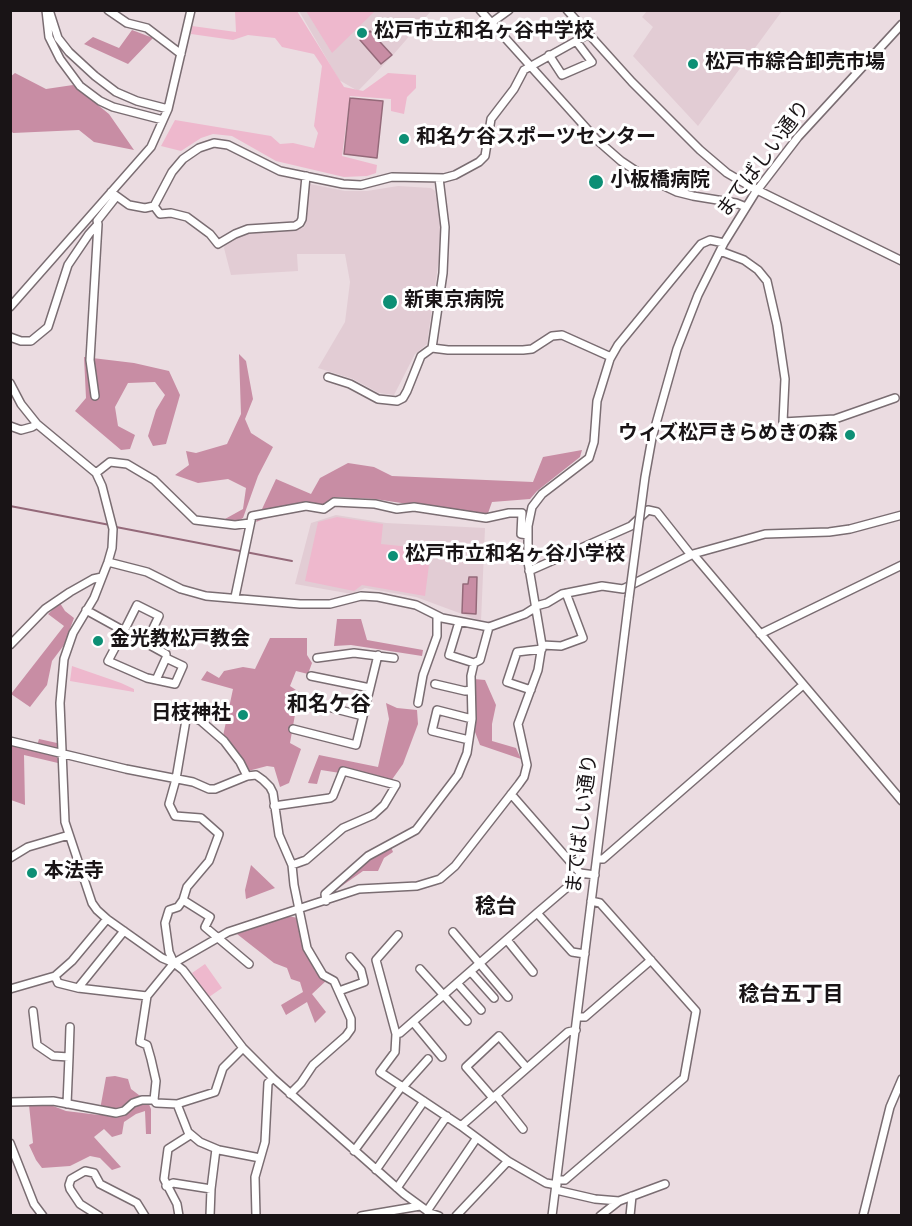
<!DOCTYPE html>
<meta charset="utf-8">
<style>
body{margin:0}
#map{position:relative;width:912px;height:1226px;overflow:hidden;background:#ebdce1;font-family:Overpass,sans-serif}
canvas{display:block}
.frame{position:absolute;inset:0;border:12px solid #191416;pointer-events:none}
</style>
<div id="map">
<canvas width="912" height="1226"></canvas>
<div class="frame"></div>
</div>
<script>
const g = document.querySelector('canvas').getContext('2d');
g.lineJoin = 'round';
function paint(path, color) { g.fillStyle = color; g.fill(path, 'evenodd'); }
const poly = rows => new Path2D(rows.map(r => 'M' + r).join(''));
function stroke(path, color, width, dash) { g.strokeStyle = color; g.lineWidth = width; g.lineCap = dash ? 'butt' : 'round'; g.setLineDash(dash || []); g.stroke(path); }
function label(font, color, halo, rows, align = 'center') {
  g.font = font + ' Overpass,"Noto Sans JP",sans-serif'; g.lineWidth = 6; g.setLineDash([]); g.textBaseline = 'middle'; g.strokeStyle = halo; g.fillStyle = color; for (const [text, x, y, turn = 0] of rows) {
    g.save(); g.translate(x, y); g.rotate((+turn || 0) * Math.PI / 180); g.textAlign = isNaN(turn) ? turn : align; if (halo) g.strokeText(text, 0, 0); g.fillText(text, 0, 0); g.restore();
  }
}
paint(poly([
 [299,11,431,11,393,55,358,91,339,80],
 [647,11,647,10,782,11,698,126,633,56,653,27,642,17],
 [310,184,345,191,367,191,398,186,431,188,435,191,441,220,439,258,427,344,415,354,394,395,379,393,353,379,318,368,345,322,350,282,345,254,297,254,298,271,231,275,224,248,225,243,250,231,303,228,305,226],
 [336,515,386,523,485,528,481,621,416,597,365,588,352,594,295,584,311,523]
]), '#e2ccd4');
paint(poly([
 [235,11,297,11,344,87,363,91,388,73,416,75,416,88,407,97,404,114,391,111,391,99,350,96,342,156,377,165,376,173,367,176,344,177,276,161,232,136,213,134,201,138,181,151,161,146,175,120,271,136,280,144,293,143,314,148,318,133,314,126,322,66,314,54,282,47,275,38,248,35,233,40,191,34,192,26,236,32],
 [306,11,375,11,332,53],
 [337,517,383,524,381,544,431,549,425,596,362,585,354,591,305,581,318,522],
 [72,666,121,683,134,689,134,692,70,681],
 [205,964,222,988,209,997,192,973]
]), '#eeb8cd');
paint(poly([
 [132,30,153,38,128,64,84,44,93,37,119,48],
 [15,73,46,89,73,85,109,114,134,150,94,142,79,130,13,133,11,131,10,77],
 [239,354,246,361,253,399,245,419,251,433,273,447,258,476,243,518,234,523,225,519,243,509,246,488,228,479,198,483,175,475,189,465,186,451,196,453,227,444,241,414],
 [84,357,134,363,169,371,180,395,166,444,153,446,148,436,156,410,165,395,155,382,128,383,115,407,118,426,135,435,130,449,121,450,75,411,86,398],
 [582,450,580,457,537,491,530,499,492,502,487,516,375,499,334,497,318,508,304,503,256,522,276,479,311,494,320,478,348,463,374,467,392,476,533,482,543,457],
 [60,603,65,611,74,618,64,645,52,661,47,685,30,707,11,694,64,626,48,614],
 [337,619,361,619,367,640,423,650,422,656,351,645,334,646],
 [270,638,307,638,307,655,312,663,308,674,296,671,290,686,299,692,290,743,301,749,289,783,280,787,274,767,267,766,248,771,244,762,223,736,233,689,201,680,207,671,219,678,224,671,243,667,255,669],
 [474,679,485,680,496,705,492,724,492,741,516,748,521,759,480,745,475,732,476,712],
 [386,703,397,708,417,710,418,724,403,764,391,781,321,770,317,784,308,783,319,755,378,767,389,719],
 [39,739,57,743,58,763,24,755,25,805,11,800,10,743,36,749],
 [391,847,393,852,384,858,378,871,363,871,336,890,336,887,369,858],
 [251,865,275,888,246,899,245,890],
 [288,916,298,918,315,971,327,980,312,994,326,1012,315,1023,307,1002,286,1015,281,1005,303,992,300,982,291,979,287,968,274,963,237,934],
 [115,1076,128,1079,131,1089,148,1102,151,1109,151,1134,146,1134,145,1111,136,1114,124,1122,122,1134,112,1137,104,1129,94,1137,121,1167,112,1170,100,1158,90,1156,70,1166,42,1168,36,1160,29,1145,33,1143,29,1105,48,1104,66,1111,99,1115,106,1077]
]), '#c88da4');
const water = poly([
 [370,31,392,55,381,64,360,40,370,31],
 [350,98,383,101,377,158,344,154,350,98],
 [469,577,477,577,476,614,462,613,463,584,468,584,469,577]
]);
paint(water, '#c88da4');
stroke(water, '#946979', 1.5);
stroke(poly([
 [10,506,110,525],
 [116,527,292,561]
]), '#946979', 2);
const minor = poly([
 [46,10,49,37,60,59,80,86,100,101,113,107,163,120],
 [108,10,127,23,147,28,181,54],
 [480,10,597,140,621,161,645,177,677,192,693,196,736,203,746,207],
 [567,10,632,82,700,150,727,173,751,187,902,261],
 [50,13,58,38,69,52,95,76,116,92,137,101,168,109],
 [491,23,509,10],
 [549,55,562,75,592,62,576,41],
 [439,178,445,227,443,273,432,348,448,350,523,350,532,349,552,336,562,335,611,357],
 [111,192,129,205,145,208,154,206,172,172,183,159,199,148,214,143,228,145,280,171,343,184,361,185,392,177,444,178,455,175,479,162,485,156,491,119,514,89,524,70,587,35],
 [154,206,160,214,171,213,187,217,210,234,218,244,235,234,248,229,295,226,300,223,302,219,306,176],
 [720,251,744,260,758,270,767,281,777,325,785,379,783,422,835,419,895,398],
 [10,307,151,147,168,109,191,10],
 [10,337,21,341,31,341,48,327,68,265,89,234,98,224,97,221,116,197],
 [328,377,350,384,378,399,397,401,403,398,407,391,421,356,432,348],
 [10,383,21,404,37,424,96,473,102,486,113,529,112,548,108,562,94,598,73,633,64,659,60,703,65,822,92,903,97,910,107,919,162,958,174,963],
 [95,396,90,360,98,224],
 [10,426,21,430,32,427,37,424],
 [652,438,677,349,698,295,724,243,755,193,798,137,902,24],
 [96,473,110,462,127,464,154,480,195,520,235,525,250,523],
 [693,554,765,534,829,532,850,529,902,515],
 [108,562,147,572,181,589,206,596,300,604,330,604,361,596,378,597,416,605,442,618,489,627,525,614,536,607],
 [529,571,631,526,648,510,657,512,691,555,693,554,902,801],
 [235,597,252,516,306,506,324,509,334,502,375,504,397,509,414,507,486,518,509,513,522,513,521,534,528,535],
 [536,606,547,603,562,594,602,586,623,589,691,555],
 [86,610,124,631,146,643,166,654,166,658,183,666,175,684,147,678,108,661,124,631,137,605,159,616,146,643],
 [459,622,449,655,474,663],
 [760,634,902,565],
 [10,645,45,609,70,592,93,579,102,577],
 [542,645,561,646,583,638,566,593],
 [317,658,354,653,394,658],
 [311,676,370,688],
 [156,680,166,658],
 [435,684,465,691,470,690],
 [531,690,507,682,517,652,542,649],
 [301,700,363,716],
 [418,703,423,675,437,636,437,616],
 [293,729,356,745,378,655],
 [469,740,432,731,437,710,472,719],
 [10,741,126,769,193,782,209,789,215,789,247,776,256,775,263,780,270,787,273,793,279,835,292,865,294,885,307,948,323,975,334,981,351,1019,351,1029,346,1036,313,1065,301,1083,290,1094],
 [247,776,240,762,224,741,201,721,187,714,176,779,169,804,175,816,201,818,219,834,209,861,187,887,183,900,178,907,169,910,165,923,169,952,174,963,183,970,243,1048,273,1078,404,1194,430,1213,439,1216],
 [511,794,580,873],
 [274,806,330,798,333,796,343,771,396,785,384,805,373,815,343,828,306,860,292,865],
 [10,858,28,847,69,835],
 [597,859,603,859,803,685],
 [183,900,210,917,205,927,249,964],
 [326,901,325,894,368,856,416,830,458,775,467,753,472,719,471,676,474,663,480,660,489,627],
 [537,913,572,952,585,954],
 [453,932,508,997],
 [507,940,533,972],
 [420,969,467,1021],
 [471,972,494,998],
 [55,976,58,983,78,988,147,996],
 [457,983,481,1010],
 [78,988,124,931],
 [10,989,55,976,72,961,107,919],
 [339,991,364,982,361,970,350,957],
 [33,1011,37,1045,53,1056,69,1057,70,1027],
 [578,1017,585,1017,651,960],
 [413,1022,442,1057],
 [396,1034,376,960,398,935],
 [403,1087,428,1059],
 [496,1095,523,1129],
 [493,1098,466,1067,499,1036,527,1068],
 [10,1102,53,1101,116,1113,124,1111,133,1103,142,1100,154,1100],
 [67,1104,69,1057],
 [177,1104,215,1092,223,1068,243,1048],
 [461,1126,568,1032,576,1030],
 [10,1143,34,1204,43,1216],
 [354,1151,402,1086],
 [260,1158,219,1150,200,1142,188,1132,177,1104,156,1103,154,1100,156,1081,151,1059,147,1045,140,1042,147,996,174,963,228,932,359,889,417,886,440,879,455,866,519,784,524,777,527,765,518,724,538,670,542,645,528,562,528,526,532,507,542,494,589,458,594,442,597,401,610,359,618,345,701,244,710,240,724,243],
 [376,1170,424,1101],
 [557,1180,565,1180,684,1078,696,1011,600,903,591,901],
 [557,1185,546,1183,508,1161,461,1126,380,1072,395,1052,396,1034,400,1033,537,913,578,878,580,873,595,875],
 [166,1186,173,1183,211,1189,210,1216],
 [397,1188,447,1116],
 [211,1189,216,1149],
 [556,1190,595,1199,619,1201,665,1184],
 [427,1211,476,1139],
 [99,1216,80,1204,70,1189,69,1185,71,1179,85,1171,94,1173,100,1184,137,1203,145,1216],
 [179,1216,177,1204,164,1179,168,1149,190,1135],
 [256,1216,255,1177,265,1142,268,1083,273,1078],
 [361,1216,420,1206],
 [456,1216,508,1161],
 [552,1216,629,598],
 [600,1216,619,1201],
 [630,1216,632,1196],
 [863,1216,890,1107,902,1079]
]);
stroke(minor, '#7a6d72', 10);
stroke(minor, '#fff', 7);
const minorBridge = poly([
 [629,598,645,477,652,438]
]);
stroke(minorBridge, '#7a6d72', 10, []);
stroke(minorBridge, '#fff', 7);
for (const [x, y, r, color] of [
 [362,33,6,"#0d8f75"],
 [693,64,6,"#0d8f75"],
 [404,139,6,"#0d8f75"],
 [596,182,8,"#0d8f75"],
 [390,302,8,"#0d8f75"],
 [850,435,6,"#0d8f75"],
 [393,556,6,"#0d8f75"],
 [98,641,6,"#0d8f75"],
 [243,715,6,"#0d8f75"],
 [32,873,6,"#0d8f75"]
]) { const dot = new Path2D(); dot.arc(x, y, r, 0, 2 * Math.PI); g.fillStyle = color; g.fill(dot); stroke(dot, '#fff', 2); }
label('bold 20px', '#191416', '#fff', [
 ["松戸市立和名ヶ谷中学校",374,33],
 ["松戸市綜合卸売市場",705,64],
 ["和名ケ谷スポーツセンター",416,139],
 ["小板橋病院",610,182],
 ["新東京病院",404,302],
 ["ウィズ松戸きらめきの森",838,435,"right"],
 ["松戸市立和名ヶ谷小学校",405,556],
 ["金光教松戸教会",110,641],
 ["日枝神社",231,715,"right"],
 ["本法寺",44,873]
], 'left');
label('20px', '#191416', '#fff', [
 ["まてばしい通り",765,160,-53],
 ["までばしい通り",584,824,-83]
]);
label('bold 21px', '#191416', '#fff', [
 ["和名ケ谷",329,707],
 ["稔台",496,909],
 ["稔台五丁目",791,997]
]);
</script>
